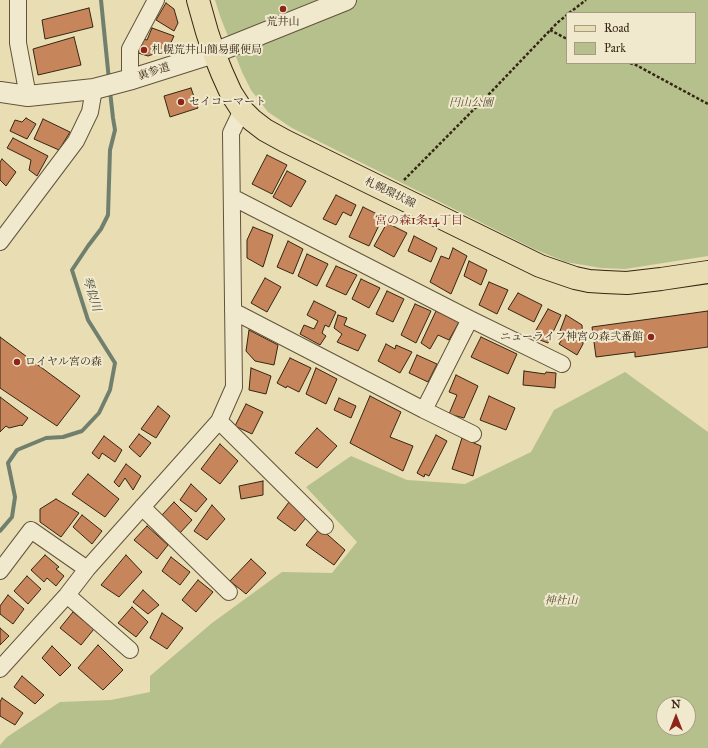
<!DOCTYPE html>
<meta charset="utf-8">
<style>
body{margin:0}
#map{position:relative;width:708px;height:748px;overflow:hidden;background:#e8ddb3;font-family:"IM FELL Great Primer",serif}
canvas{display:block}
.legend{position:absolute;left:566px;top:12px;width:130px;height:52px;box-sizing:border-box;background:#f0e9ce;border:1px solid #a69b83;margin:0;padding:5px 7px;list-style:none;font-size:12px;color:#362613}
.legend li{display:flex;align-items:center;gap:8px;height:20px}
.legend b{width:20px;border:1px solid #a69b83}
.north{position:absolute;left:656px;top:696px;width:40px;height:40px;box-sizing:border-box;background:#f0e9ce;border:1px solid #a69b83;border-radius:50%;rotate:0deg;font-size:11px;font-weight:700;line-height:16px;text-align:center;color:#362613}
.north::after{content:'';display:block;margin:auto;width:14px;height:18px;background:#8f2418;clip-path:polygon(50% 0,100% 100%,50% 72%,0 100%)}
</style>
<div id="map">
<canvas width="708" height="748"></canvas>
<ul class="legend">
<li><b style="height:5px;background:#e8ddb3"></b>Road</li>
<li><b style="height:11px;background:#b6c08c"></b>Park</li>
</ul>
<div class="north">N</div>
</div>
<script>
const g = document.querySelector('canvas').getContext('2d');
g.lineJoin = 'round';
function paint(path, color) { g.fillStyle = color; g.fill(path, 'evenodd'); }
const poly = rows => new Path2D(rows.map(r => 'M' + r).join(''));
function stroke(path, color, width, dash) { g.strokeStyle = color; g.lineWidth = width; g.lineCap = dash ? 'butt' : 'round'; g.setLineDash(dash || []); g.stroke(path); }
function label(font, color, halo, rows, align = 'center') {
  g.font = font + ' "IM FELL Great Primer","Noto Serif JP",serif'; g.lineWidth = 4; g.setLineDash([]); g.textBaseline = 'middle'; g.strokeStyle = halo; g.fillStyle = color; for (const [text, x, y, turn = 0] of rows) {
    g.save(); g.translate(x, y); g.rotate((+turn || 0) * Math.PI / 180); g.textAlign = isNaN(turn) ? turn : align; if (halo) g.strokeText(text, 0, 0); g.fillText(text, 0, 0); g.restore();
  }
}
paint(poly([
 [215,0,708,0,708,256,625,269,601,268,566,262,534,249,292,128,268,112,251,90,242,72,220,16],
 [567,13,695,13,695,63,567,63],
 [625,372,708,432,708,748,0,748,0,745,7,737,60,702,111,700,150,692,150,676,212,623,282,572,332,573,357,542,306,487,351,456,407,480,465,484,531,452,554,410],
 [664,704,688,704,688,728,664,728]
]), '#b6c08c');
stroke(poly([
 [101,0,109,80],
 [0,531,12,517,15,497,8,463,17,450,46,438,63,437,82,431,99,413,110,390,115,363,88,320,72,270,88,246,101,229,108,215,110,150,115,130,113,118,110,91]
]), '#71806e', 4);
const building = poly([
 [166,3,174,9,178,23,174,31,156,20,166,3],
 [89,8,93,27,45,39,42,20,89,8],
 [152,28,174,36,168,49,148,56,135,52,139,38,147,40,152,28],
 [74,37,81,65,38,75,33,49,74,37],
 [191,88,198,108,170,117,164,96,191,88],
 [26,118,36,124,27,139,10,131,15,120,22,122,26,118],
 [43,119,70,132,59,150,34,139,43,119],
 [13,138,48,156,37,176,29,170,31,160,7,148,13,138],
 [267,155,287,165,272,194,252,184,267,155],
 [2,159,16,172,6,186,0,180,0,162,2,159],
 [287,171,306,181,291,207,273,197,287,171],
 [336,195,356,205,351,216,343,212,336,225,323,219,336,195],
 [363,207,383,217,369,246,349,237,363,207],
 [387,223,407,233,394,257,374,246,387,223],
 [253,227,273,235,263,267,247,258,247,240,253,227],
 [414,236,437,248,431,262,408,251,414,236],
 [288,241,303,249,293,274,277,267,288,241],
 [453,248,467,256,451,294,430,282,441,256,449,259,453,248],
 [307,254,328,264,317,286,298,276,307,254],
 [469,261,487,270,481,285,464,276,469,261],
 [336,266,357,275,346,295,326,286,336,266],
 [265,278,281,287,267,312,251,303,265,278],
 [361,279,380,288,369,308,352,299,361,279],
 [489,282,508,290,497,314,479,305,489,282],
 [387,291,404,299,393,322,376,314,387,291],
 [518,293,542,305,534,322,508,309,518,293],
 [314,301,336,312,329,327,325,325,322,333,326,336,320,345,300,334,304,325,314,329,318,321,307,315,314,301],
 [415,304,431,311,416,343,401,335,415,304],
 [548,309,561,315,548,343,532,337,548,309],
 [436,311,459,322,449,340,438,335,430,349,421,343,436,311],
 [708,311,708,347,635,357,635,352,596,357,592,327,708,311],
 [338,315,347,318,344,325,366,335,358,351,337,342,342,334,334,328,338,315],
 [566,315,582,325,583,344,577,355,559,344,566,333,560,331,566,315],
 [249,330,278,345,274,365,255,361,246,351,249,330],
 [0,337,80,396,57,426,0,388,0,337],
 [481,337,517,354,508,374,471,357,481,337],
 [386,344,395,349,396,345,412,352,400,373,378,361,386,344],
 [417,355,437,364,428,382,409,373,417,355],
 [290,358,311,368,299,392,287,386,286,388,277,383,290,358],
 [251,368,271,376,266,394,249,390,251,368],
 [316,368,337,379,326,404,306,394,316,368],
 [524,371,545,374,546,372,556,373,555,388,523,385,524,371],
 [456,375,478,386,464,418,449,414,457,395,449,392,456,375],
 [370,396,401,412,390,437,413,446,403,471,350,443,370,396],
 [489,396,515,408,506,430,480,420,489,396],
 [0,397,28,418,22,426,21,425,9,428,6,426,0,432,0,397],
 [339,398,356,406,351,418,334,410,339,398],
 [246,404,263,412,252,434,235,426,246,404],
 [158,406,170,416,156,438,141,429,158,406],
 [317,428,337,446,317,468,295,453,317,428],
 [139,434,151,443,140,457,129,447,139,434],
 [436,435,447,441,429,476,425,474,424,477,417,473,436,435],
 [104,436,122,450,115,462,102,453,99,459,92,453,104,436],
 [462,438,481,446,473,476,452,469,462,438],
 [220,444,238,461,220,484,201,469,220,444],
 [126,464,141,476,133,490,125,478,119,487,114,482,126,464],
 [88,474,119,499,105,517,72,494,88,474],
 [263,481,263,495,241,499,239,486,263,481],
 [191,484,207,499,196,512,180,500,191,484],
 [56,499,79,513,61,537,40,522,40,509,56,499],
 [174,502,192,520,179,534,162,515,174,502],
 [289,502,306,518,295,531,277,518,289,502],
 [212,505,225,519,207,540,194,531,212,505],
 [82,515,102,531,92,544,73,527,82,515],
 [147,526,168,545,157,559,134,540,147,526],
 [320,528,345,550,334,565,306,545,320,528],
 [45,555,59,567,56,569,64,576,56,586,47,578,44,582,31,570,45,555],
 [126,555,142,572,119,597,101,585,126,555],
 [171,557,190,572,180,585,162,571,171,557],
 [251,559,266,573,246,594,230,581,251,559],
 [27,576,41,589,28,604,14,591,27,576],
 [198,580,213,592,196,612,182,600,198,580],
 [143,590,159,605,148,614,133,602,143,590],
 [8,595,24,609,13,624,0,614,0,606,8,595],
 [132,607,148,622,136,637,118,623,132,607],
 [73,612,94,629,81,645,60,628,73,612],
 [162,613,183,628,167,649,150,638,162,613],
 [0,628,9,636,0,645,0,628],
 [98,645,123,670,103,690,78,668,98,645],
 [52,646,71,665,60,676,42,658,52,646],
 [22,676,44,695,35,704,14,687,22,676],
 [2,698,23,713,15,725,0,716,0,702,2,698]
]);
paint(building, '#c7855b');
stroke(building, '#362613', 1);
const minor = poly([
 [18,0,18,43,28,96],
 [132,79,130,71,130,49,156,0],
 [232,197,470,319,562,364],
 [0,242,76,141,90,112,94,89],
 [233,311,424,410,473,434],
 [424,410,470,319],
 [219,421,325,526],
 [142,507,229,592],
 [0,571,31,530,87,569],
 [67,595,130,650],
 [0,669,67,595,87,569,219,421,234,387,231,133,242,110]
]);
const tertiary = poly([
 [0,92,28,96,94,89,132,79,214,53,346,0]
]);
const primary = poly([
 [198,0,207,32,214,53,222,73,231,93,242,110,252,120,265,130,285,141,540,266,575,278,589,281,605,282,627,283,661,279,708,272]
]);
stroke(minor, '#62543b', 18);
stroke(tertiary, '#62543b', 22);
stroke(primary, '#362613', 24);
stroke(poly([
 [569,13,586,0],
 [550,30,567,39],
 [630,63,636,65,708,104],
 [404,180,493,90,557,23,567,15]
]), '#362613', 2.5, [3, 2]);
stroke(minor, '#f0e9ce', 16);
stroke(tertiary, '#f0e9ce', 20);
stroke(primary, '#e8ddb3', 22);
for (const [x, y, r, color] of [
 [283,9,4,"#8f2418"],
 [144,50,4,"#8f2418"],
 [181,102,4,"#8f2418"],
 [651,337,4,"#8f2418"],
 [17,362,4,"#8f2418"]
]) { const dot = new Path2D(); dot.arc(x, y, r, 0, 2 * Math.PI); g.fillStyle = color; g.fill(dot); stroke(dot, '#f0e9ce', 1.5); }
label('11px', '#362613', '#f0e9ce', [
 ["荒井山",283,22,"center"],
 ["札幌荒井山簡易郵便局",152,50],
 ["セイコーマート",189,102],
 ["ニューライフ神宮の森弐番館",643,337,"right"],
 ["ロイヤル宮の森",25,362]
], 'left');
label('11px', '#362613', '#f0e9ce', [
 ["裏参道",154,72,-18],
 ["札幌環状線",390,193,26]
]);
label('italic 11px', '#564c31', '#f0e9ce', [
 ["円山公園",471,103],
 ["神社山",561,601]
]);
label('12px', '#7a1f14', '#f0e9ce', [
 ["宮の森1条14丁目",419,221]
]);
label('italic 12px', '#4e4c39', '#f0e9ce', [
 ["琴似川",91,294,73]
]);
</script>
